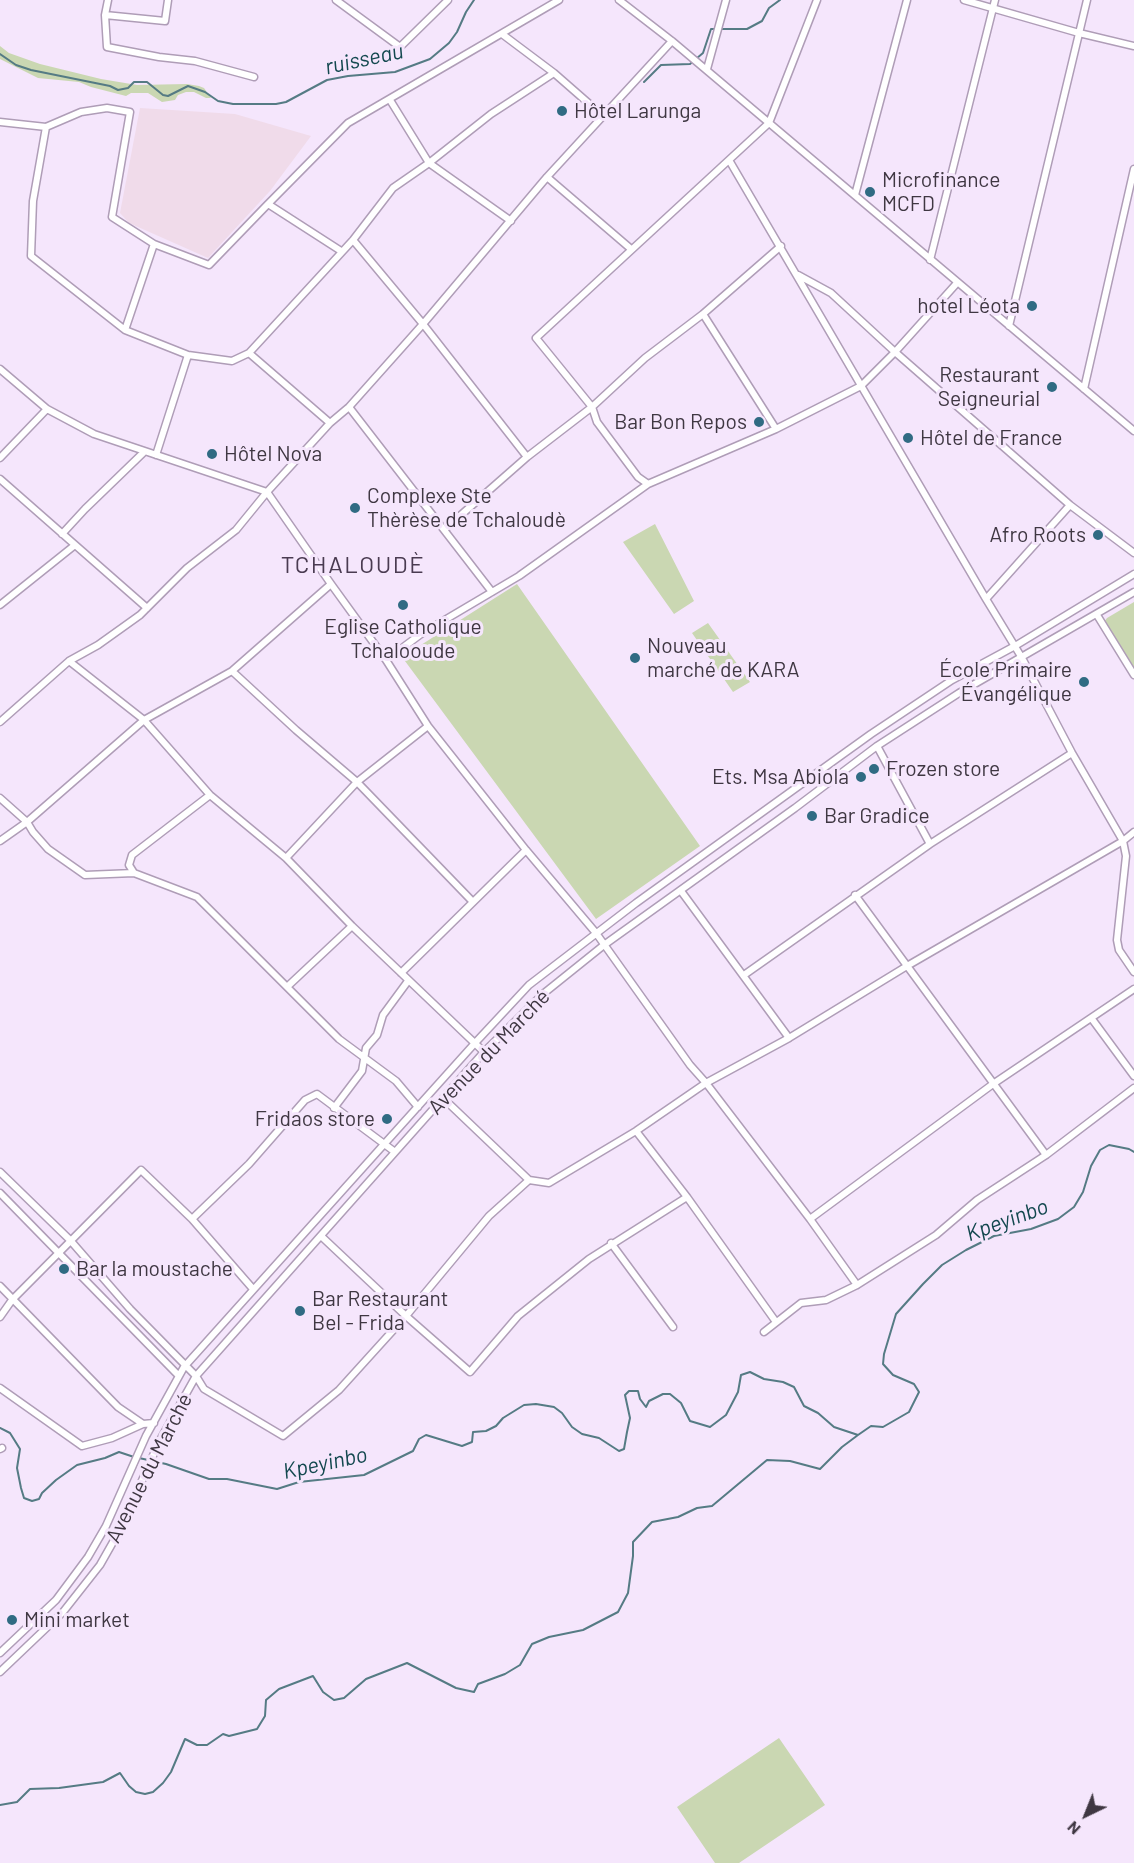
<!DOCTYPE html>
<meta charset="utf-8">
<style>
body{margin:0}
#map{position:relative;width:1134px;height:1863px;overflow:hidden;background:#f5e6fc;font-family:Barlow,sans-serif}
canvas{display:block}
.north{position:absolute;left:1056px;top:1785px;width:60px;height:60px;-webkit-text-stroke:4px #f5e6fc;paint-order:stroke;rotate:223deg;font-size:16px;font-weight:700;line-height:24px;text-align:center;color:#3f3742}
.north::after{content:'';display:block;margin:auto;width:21px;height:27px;background:#3f3742;clip-path:polygon(50% 0,100% 100%,50% 72%,0 100%)}
</style>
<div id="map">
<canvas width="1134" height="1863"></canvas>
<div class="north">N</div>
</div>
<script>
const g = document.querySelector('canvas').getContext('2d');
g.lineJoin = 'round';
function paint(path, color) { g.fillStyle = color; g.fill(path, 'evenodd'); }
const poly = rows => new Path2D(rows.map(r => 'M' + r).join(''));
function stroke(path, color, width, dash) { g.strokeStyle = color; g.lineWidth = width; g.lineCap = dash ? 'butt' : 'round'; g.setLineDash(dash || []); g.stroke(path); }
function label(font, color, halo, rows, align = 'center') {
  g.font = font + ' Barlow,sans-serif'; g.lineWidth = 6; g.setLineDash([]); g.textBaseline = 'middle'; g.strokeStyle = halo; g.fillStyle = color; for (const [text, x, y, turn = 0] of rows) {
    g.save(); g.translate(x, y); g.rotate((+turn || 0) * Math.PI / 180); g.textAlign = isNaN(turn) ? turn : align; if (halo) g.strokeText(text, 0, 0); g.fillText(text, 0, 0); g.restore();
  }
}
paint(poly([
 [140,108,235,114,311,136,270,191,208,258,129,223,120,213]
]), '#f0dbea');
paint(poly([
 [0,46,9,53,40,64,101,79,137,85,187,84,199,86,204,88,211,98,206,98,194,92,186,92,178,95,175,100,162,102,148,93,131,93,126,96,91,87,79,82,38,78,0,59],
 [655,524,694,601,674,614,623,542],
 [517,584,700,846,596,919,402,657],
 [1134,602,1134,672,1104,622,1107,618],
 [708,623,750,682,733,692,692,633],
 [779,1738,825,1805,739,1863,715,1863,677,1807]
]), '#cad7b2');
stroke(poly([
 [0,54,16,65,31,70,110,86,118,90,128,88,134,82,147,82,163,95,168,96,188,86,205,92,218,101,233,104,276,104,286,102,327,80,348,76,395,72,430,59,449,43,457,32,466,12,474,0],
 [644,82,661,65,690,64,703,53,711,29,747,29,762,21,769,8,780,0],
 [0,1428,10,1433,20,1449,17,1468,21,1488,24,1498,32,1501,39,1499,42,1493,56,1480,77,1465,105,1458,119,1452,134,1457],
 [139,1458,166,1464,209,1479,227,1479,277,1489,299,1482,364,1475,413,1451,419,1439,426,1435,462,1446,472,1442,473,1432,486,1431,496,1426,503,1418,524,1405,536,1404,554,1407,562,1413,572,1427,582,1434,599,1438,619,1451,624,1449,627,1432,630,1418,625,1395,629,1391,638,1391,640,1399,646,1407,649,1401,663,1394,670,1394,681,1403,690,1421,710,1427,726,1415,738,1392,741,1375,750,1372,764,1379,783,1382,794,1387,804,1406,818,1413,834,1427,858,1435,871,1426,883,1427,909,1412,919,1392,914,1384,893,1375,883,1364,884,1354,896,1314,923,1284,942,1265,966,1250,994,1236,1031,1229,1058,1219,1074,1207,1083,1192,1091,1166,1100,1150,1109,1145,1129,1149,1134,1152],
 [0,1805,17,1802,30,1789,59,1788,103,1782,120,1773,129,1786,136,1792,145,1794,153,1792,163,1783,171,1772,185,1739,197,1745,207,1745,223,1734,229,1736,257,1729,265,1716,266,1700,279,1689,313,1676,323,1692,334,1700,344,1698,366,1679,407,1663,456,1688,474,1692,478,1684,505,1674,520,1665,532,1644,549,1637,583,1630,618,1612,628,1593,633,1556,633,1542,652,1522,678,1517,697,1508,712,1506,767,1460,790,1461,820,1469,842,1447,858,1435]
]), '#557b84', 2);
const minor = poly([
 [108,0,105,15,107,47,159,57,195,61,254,77],
 [336,0,400,47,448,0],
 [619,0,672,41,1134,431],
 [964,0,1079,33,1134,46],
 [105,15,165,21,168,0],
 [502,34,554,73,602,115],
 [707,69,726,0],
 [390,100,429,163,511,221],
 [0,122,46,127,81,112,107,108,130,112,112,217,154,244],
 [46,127,33,201,31,256,125,330,188,355,232,361,249,353,353,240,393,188,429,163,491,114,554,73],
 [729,160,986,599,1022,658,1072,753,1123,841,1126,856,1117,940,1119,950,1134,972],
 [547,177,631,249],
 [855,195,907,0],
 [268,204,348,123,559,0],
 [353,240,423,324,527,457,592,407,536,338,769,123,817,0],
 [930,260,995,0],
 [798,275,831,293,895,352,1070,505,1134,553],
 [703,314,781,246],
 [1009,326,1087,0],
 [125,330,154,244,209,265,268,204,341,251],
 [249,353,330,423],
 [0,369,47,409,94,434,267,492,330,423,349,407,423,324,547,177,672,41],
 [1084,389,1134,169],
 [349,407,492,592],
 [156,455,188,355],
 [0,458,47,409],
 [0,479,147,608],
 [648,484,638,477,597,422,592,407,645,358,703,314,776,429],
 [445,529,527,457],
 [62,534,85,509,144,452],
 [986,599,1070,505],
 [0,605,75,545],
 [1097,615,1134,675],
 [386,660,421,634,519,576,648,484,776,429,861,386,895,352,957,283],
 [69,661,144,720,232,671,331,584],
 [232,671,296,730,357,782,473,902],
 [0,722,69,661,98,645,140,615,187,568,236,530,267,492,331,584,386,660,428,726,526,850,596,933,690,1065,706,1083,810,1219,857,1285],
 [877,746,930,844],
 [210,795,132,855,129,865,134,873,197,897,339,1039,396,1081,418,1107],
 [0,798,27,822,33,832,48,849,85,875,134,873],
 [0,841,27,822,144,720,210,795,286,858,352,926,484,1052],
 [286,858,357,782,428,726],
 [681,891,789,1038],
 [855,895,1046,1155],
 [401,973,526,850],
 [744,975,930,844,1072,753],
 [288,986,352,926],
 [1092,1019,1134,1076],
 [443,1098,529,1180,549,1183,636,1131,706,1083,789,1038,907,966,1123,841,1134,832],
 [334,1108,362,1071,366,1048,377,1035,383,1015,408,981],
 [636,1131,687,1197,776,1322],
 [0,1172,70,1240,130,1309,196,1376,204,1389,283,1436,339,1390,406,1316,489,1216,529,1180],
 [0,1193,179,1376],
 [192,1219,249,1164,305,1100,317,1094,395,1152],
 [810,1219,993,1084,1134,989],
 [321,1236,406,1316,470,1372,518,1316,589,1259,687,1197],
 [611,1243,673,1327],
 [0,1286,118,1407,143,1424,154,1423],
 [0,1317,12,1300,141,1170,192,1219,253,1289],
 [764,1332,801,1303,826,1300,857,1285,936,1235,977,1200,1046,1155,1134,1088],
 [0,1388,82,1446,112,1438,143,1424],
 [0,1449,2,1448],
 [0,1653,56,1600,88,1557,106,1526,146,1436,184,1367,475,1043,529,985,636,903,871,734,952,680,1015,646,1134,574],
 [0,1672,63,1612,100,1565,121,1528,159,1442,196,1376,484,1052,543,994,604,945,795,808,877,746,959,693,1134,592]
]);
stroke(minor, '#af9db7', 9);
stroke(minor, '#fff', 6);
for (const [x, y, r, color] of [
 [562,111,6,"#306b83"],
 [870,192,6,"#306b83"],
 [1032,306,6,"#306b83"],
 [1052,387,6,"#306b83"],
 [759,422,6,"#306b83"],
 [908,438,6,"#306b83"],
 [212,454,6,"#306b83"],
 [355,508,6,"#306b83"],
 [1098,535,6,"#306b83"],
 [403,605,6,"#306b83"],
 [635,658,6,"#306b83"],
 [1084,682,6,"#306b83"],
 [874,769,6,"#306b83"],
 [861,777,6,"#306b83"],
 [812,816,6,"#306b83"],
 [387,1119,6,"#306b83"],
 [64,1269,6,"#306b83"],
 [300,1311,6,"#306b83"],
 [12,1620,6,"#306b83"]
]) { const dot = new Path2D(); dot.arc(x, y, r, 0, 2 * Math.PI); g.fillStyle = color; g.fill(dot); stroke(dot, '#f5e6fc', 2); }
label('21px', '#3f3742', '#f5e6fc', [
 ["Hôtel Larunga",574,111],
 ["Microfinance",882,180],
 ["MCFD",882,204],
 ["hotel Léota",1020,306,"right"],
 ["Restaurant",1040,375,"right"],
 ["Seigneurial",1040,399,"right"],
 ["Bar Bon Repos",747,422,"right"],
 ["Hôtel de France",920,438],
 ["Hôtel Nova",224,454],
 ["Complexe Ste",367,496],
 ["Thèrèse de Tchaloudè",367,520],
 ["Afro Roots",1086,535,"right"],
 ["Eglise Catholique",403,627,"center"],
 ["Tchalooude",403,651,"center"],
 ["Nouveau",647,646],
 ["marché de KARA",647,670],
 ["École Primaire",1072,670,"right"],
 ["Évangélique",1072,694,"right"],
 ["Frozen store",886,769],
 ["Ets. Msa Abiola",849,777,"right"],
 ["Bar Gradice",824,816],
 ["Fridaos store",375,1119,"right"],
 ["Bar la moustache",76,1269],
 ["Bar Restaurant",312,1299],
 ["Bel - Frida",312,1323],
 ["Mini market",24,1620]
], 'left');
label('21px', '#3f3742', '#f5e6fc', [
 ["Avenue du Marché",489,1052,-46],
 ["Avenue du Marché",149,1468,-63]
]);
label('italic 22px', '#13484f', '#f5e6fc', [
 ["ruisseau",364,59,-12],
 ["Kpeyinbo",1007,1220,-20],
 ["Kpeyinbo",325,1463,-12]
]);
g.letterSpacing = '1.5px';
label('24px', '#4a3b51', '#f5e6fc', [
 ["TCHALOUDÈ",353,565]
]);
g.letterSpacing = '0px';
</script>
